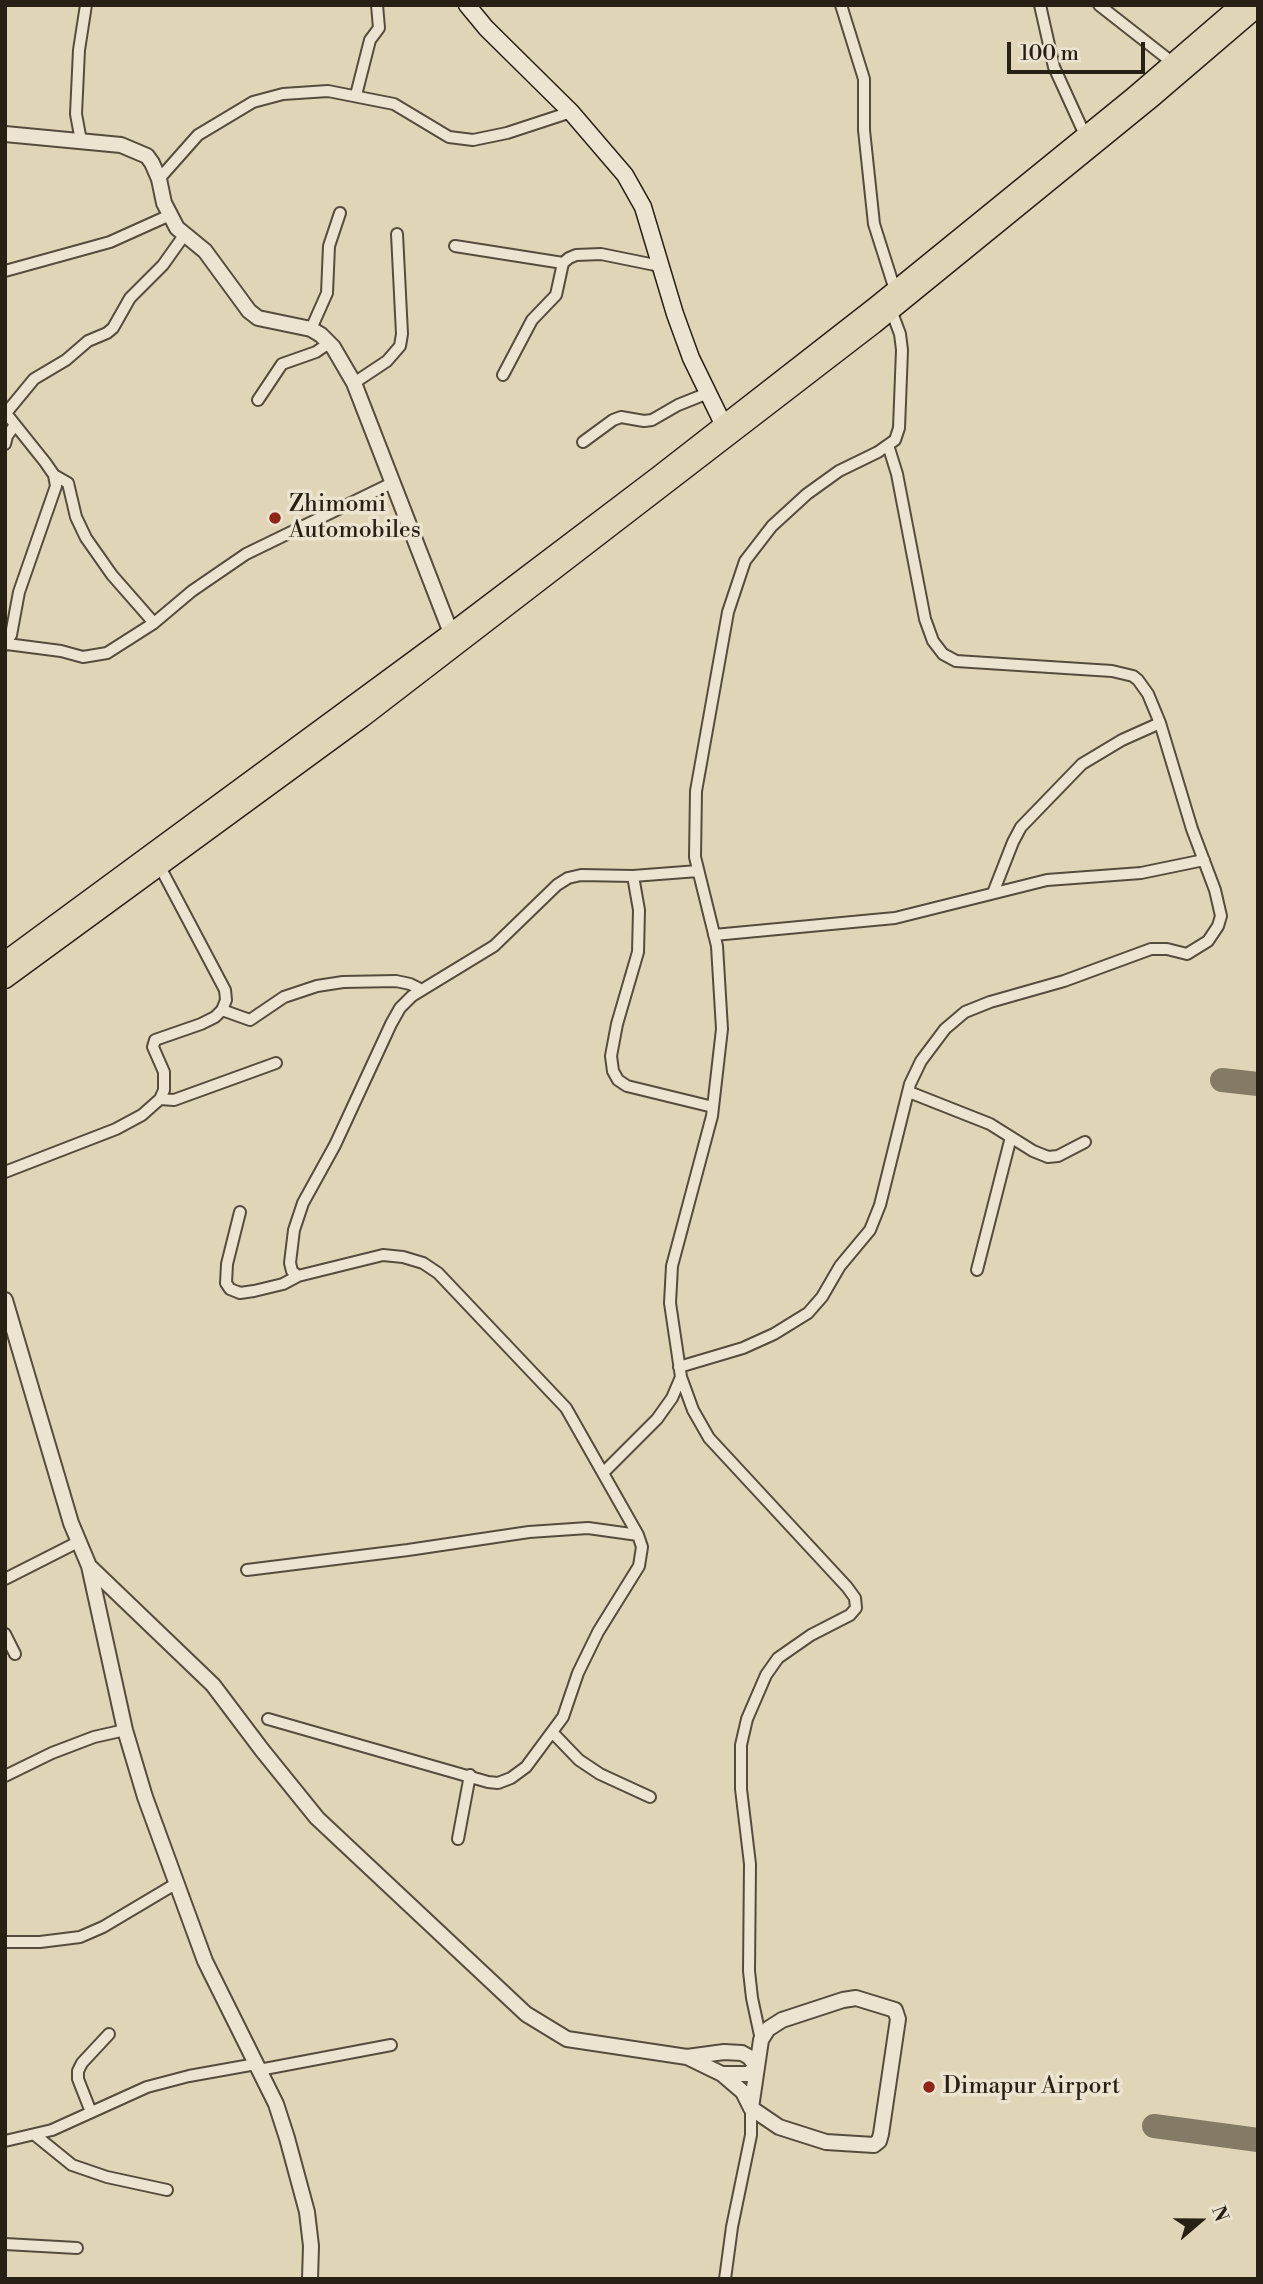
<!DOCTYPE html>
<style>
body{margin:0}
#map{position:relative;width:1263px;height:2284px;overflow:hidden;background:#e1d5b7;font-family:"Libre Bodoni",serif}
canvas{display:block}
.frame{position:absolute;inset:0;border:7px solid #281f15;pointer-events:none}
.north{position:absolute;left:1165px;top:2186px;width:70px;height:70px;-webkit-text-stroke:5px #ece4d0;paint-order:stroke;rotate:70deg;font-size:19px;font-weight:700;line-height:28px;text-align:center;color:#281f15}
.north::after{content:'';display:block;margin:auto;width:24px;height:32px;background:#281f15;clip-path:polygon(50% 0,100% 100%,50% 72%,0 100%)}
.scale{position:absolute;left:1007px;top:42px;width:138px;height:32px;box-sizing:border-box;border:4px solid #281f15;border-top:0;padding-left:9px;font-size:21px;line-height:24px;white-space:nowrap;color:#281f15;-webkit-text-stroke:5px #ece4d0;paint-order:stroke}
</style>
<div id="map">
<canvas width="1263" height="2284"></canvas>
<div class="frame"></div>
<div class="north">N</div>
<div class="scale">100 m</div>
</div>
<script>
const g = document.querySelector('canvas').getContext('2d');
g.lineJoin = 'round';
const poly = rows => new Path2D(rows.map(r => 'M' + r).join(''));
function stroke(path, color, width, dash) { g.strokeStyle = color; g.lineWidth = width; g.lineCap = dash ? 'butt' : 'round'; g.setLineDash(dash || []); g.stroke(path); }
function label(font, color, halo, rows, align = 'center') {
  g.font = font + ' "Libre Bodoni",serif'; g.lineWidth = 7; g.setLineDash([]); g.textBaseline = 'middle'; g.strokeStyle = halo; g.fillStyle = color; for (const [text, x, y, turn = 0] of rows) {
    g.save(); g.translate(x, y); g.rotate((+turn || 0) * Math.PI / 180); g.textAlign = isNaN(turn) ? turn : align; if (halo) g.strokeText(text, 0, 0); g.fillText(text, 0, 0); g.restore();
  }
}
stroke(poly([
 [1222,1080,1258,1084],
 [1154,2126,1258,2140]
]), '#847a66', 24);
const minor = poly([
 [841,5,864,79,864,130,874,224,895,290],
 [1040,5,1054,67,1085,135],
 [1099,5,1173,63],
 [356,95,370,40,379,28,377,5],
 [81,141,76,114,79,50,86,5],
 [159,179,198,135,253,102,283,94,328,91,394,104,449,137,473,140,507,133,571,112],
 [455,246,563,263],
 [5,271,110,242,170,215],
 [311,329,327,293,329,246,340,213],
 [503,375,532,320,556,295,563,263,569,258,576,255,601,254,660,266],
 [354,383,387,361,400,346,402,334,397,234],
 [258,400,282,364,316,352,329,343],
 [5,412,45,462,54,475,56,486,19,592,11,635,5,645],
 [6,413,34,379,66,360,88,341,107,333,113,328,130,298,163,265,185,234],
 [583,442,613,420,621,417,644,421,652,420,678,405,708,393],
 [5,444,7,436,15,425],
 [54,475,68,483,76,517,86,538,112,575,154,623],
 [7,644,61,651,83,657,107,653,154,623,192,591,246,554,392,483],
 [633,876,639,910,638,952,617,1024,611,1056,613,1071,618,1080,627,1086,713,1107],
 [993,893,1013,842,1021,827,1082,764,1122,740,1160,723],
 [714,935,895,918,1047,880,1141,873,1204,860],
 [222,1010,250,1020,284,997,317,986,343,982,396,981,410,984,422,990],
 [909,1092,990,1124,1033,1151,1048,1157,1058,1156,1085,1142],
 [160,1099,174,1100,276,1063],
 [5,1172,116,1129,142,1115,160,1099,164,1090,164,1072,153,1047,155,1040,201,1024,215,1017,222,1010,226,1000,225,990,159,865],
 [240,1212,227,1264,226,1283,230,1289,240,1293,254,1291,283,1284,298,1276],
 [977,1270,1011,1137],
 [679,1367,743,1348,774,1334,808,1313,822,1297,840,1266,870,1230,880,1205,910,1084,921,1061,945,1029,965,1012,990,1002,1064,981,1151,949,1167,949,1187,954,1208,941,1218,926,1221,916,1215,890,1192,829,1160,723,1148,694,1138,680,1133,676,1112,671,956,661,943,654,933,641,925,619,897,474,888,445],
 [603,1473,657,1419,672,1398,681,1377],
 [247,1570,408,1550,529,1532,588,1528,638,1535],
 [5,1579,78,1542],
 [5,1634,15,1654],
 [268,1719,488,1782,498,1783,511,1778,526,1767,563,1717,578,1673,598,1632,639,1566,642,1547,638,1535,566,1408,438,1273,423,1263,403,1257,383,1255,298,1276,292,1271,290,1263,294,1230,303,1203,335,1145,391,1024,400,1008,412,996,494,946,557,885,568,878,581,875,633,876,698,871],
 [552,1732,579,1760,600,1774,650,1797],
 [5,1776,52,1753,94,1737,125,1730],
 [458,1839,470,1775],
 [5,1942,40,1942,80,1937,103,1927,177,1883],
 [761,2040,752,1998,749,1971,750,1864,741,1789,741,1745,747,1719,766,1675,778,1658,811,1635,850,1615,856,1608,855,1598,847,1587,709,1438,693,1410,681,1377,670,1303,672,1266,712,1116,722,1029,717,946,695,857,696,791,728,612,745,561,772,526,807,494,839,471,878,452,895,440,899,428,902,350,900,334,891,310],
 [259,2070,391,2045],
 [91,2112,78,2079,78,2071,82,2063,109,2034],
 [35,2135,72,2165,107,2177,167,2190],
 [5,2141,52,2130,147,2087,189,2076,256,2064],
 [5,2244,77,2248],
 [725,2279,732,2227,751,2135,751,2108]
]);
const tertiary = poly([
 [5,134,121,145,147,156,152,163,159,179,164,203,177,228,205,251,249,311,258,318,311,329,321,335,333,347,354,383,451,633],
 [5,1300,71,1523,89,1566,213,1685,262,1750,317,1818,526,2014,567,2039,687,2057,722,2074,748,2074,757,2067,749,2057,742,2053,724,2052,687,2057],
 [89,1566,125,1730,145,1797,205,1961,276,2104,287,2138,307,2212,311,2246,310,2279],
 [722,2074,743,2092,751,2108,779,2127,826,2142,874,2145,879,2141,881,2134,898,2019,895,2010,856,1998,843,2000,782,2020,768,2029,761,2040,751,2108]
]);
const secondary = poly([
 [467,5,486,28,571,112,625,175,643,207,675,314,691,358,728,434]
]);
const primary = poly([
 [5,961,451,633,658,476,876,306,1132,98,1240,5],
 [5,979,362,718,874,324,1154,96,1258,7]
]);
stroke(minor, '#564c3e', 14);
stroke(tertiary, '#564c3e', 18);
stroke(secondary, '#281f15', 19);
stroke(primary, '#281f15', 21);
stroke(minor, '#ece4d0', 10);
stroke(tertiary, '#ece4d0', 14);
stroke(secondary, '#ece4d0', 16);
stroke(primary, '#e1d5b7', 18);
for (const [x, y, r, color] of [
 [275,518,7,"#8f2418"],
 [929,2087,7,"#8f2418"]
]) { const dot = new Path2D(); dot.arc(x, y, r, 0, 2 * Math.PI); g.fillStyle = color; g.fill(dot); stroke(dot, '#ece4d0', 2.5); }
label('23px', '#281f15', '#ece4d0', [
 ["Zhimomi",289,505],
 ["Automobiles",289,531],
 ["Dimapur Airport",943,2087]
], 'left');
</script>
